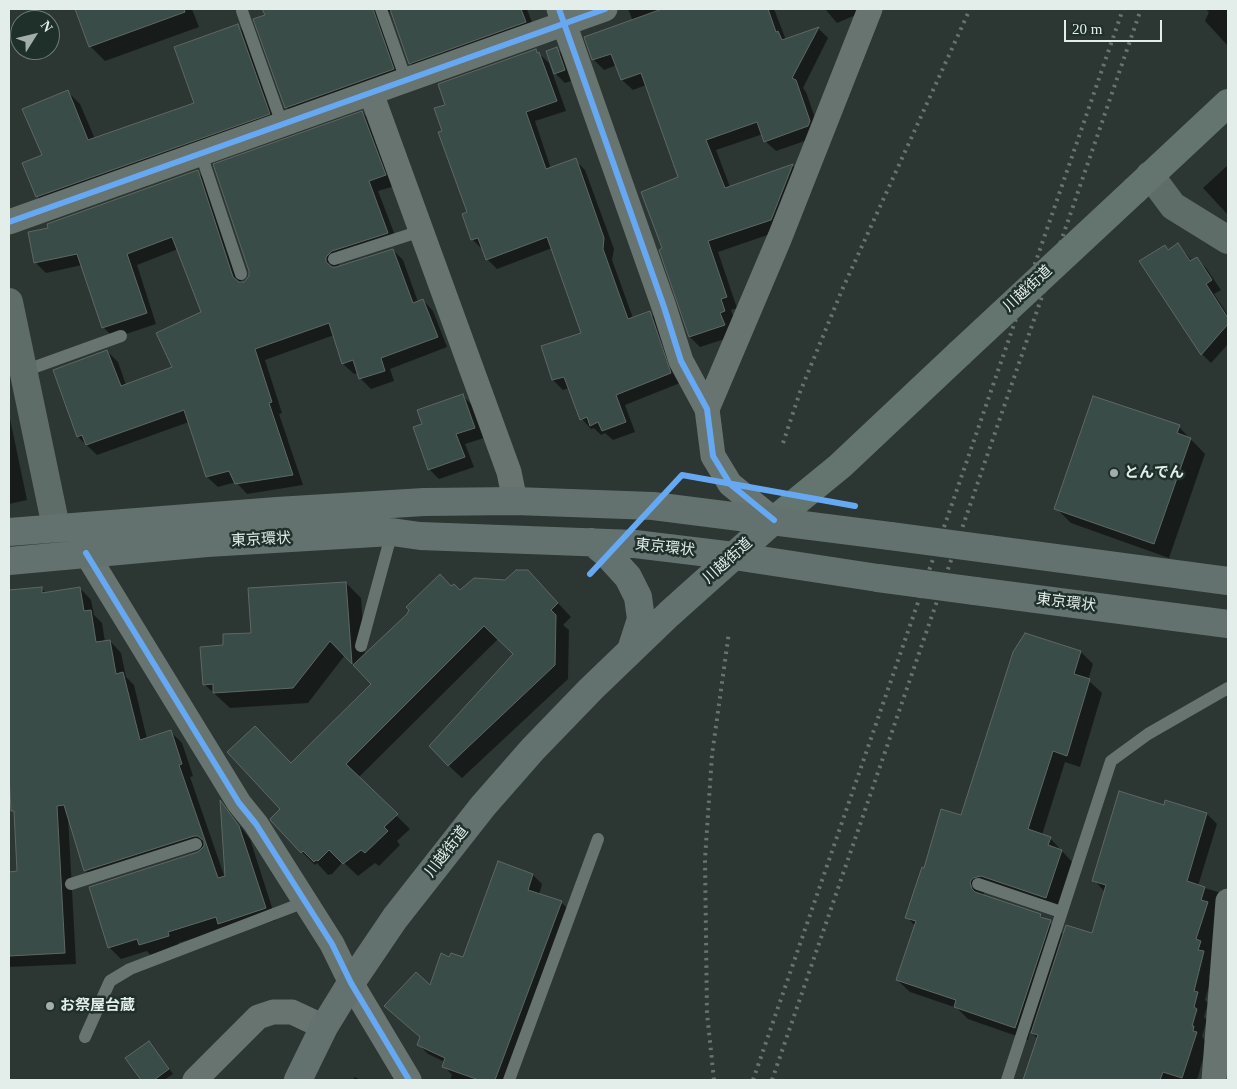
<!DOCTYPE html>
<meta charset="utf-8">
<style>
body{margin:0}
#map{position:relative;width:1237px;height:1089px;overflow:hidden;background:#2c3633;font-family:"Times New Roman",serif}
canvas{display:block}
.frame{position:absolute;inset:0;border:10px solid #e3edea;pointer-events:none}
.north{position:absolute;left:10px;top:10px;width:50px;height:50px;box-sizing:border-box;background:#1f2f2a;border:1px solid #6d7b77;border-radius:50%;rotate:54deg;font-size:14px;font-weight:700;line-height:20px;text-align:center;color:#e3edea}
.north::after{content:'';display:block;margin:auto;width:18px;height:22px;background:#a3adaa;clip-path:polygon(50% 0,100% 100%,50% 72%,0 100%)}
.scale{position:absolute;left:1064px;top:20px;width:98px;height:22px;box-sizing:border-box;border:2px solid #e3edea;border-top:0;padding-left:6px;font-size:15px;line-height:18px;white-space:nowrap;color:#e3edea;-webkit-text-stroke:4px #1f2f2a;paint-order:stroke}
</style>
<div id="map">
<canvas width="1237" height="1089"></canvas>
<div class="frame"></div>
<div class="north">N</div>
<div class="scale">20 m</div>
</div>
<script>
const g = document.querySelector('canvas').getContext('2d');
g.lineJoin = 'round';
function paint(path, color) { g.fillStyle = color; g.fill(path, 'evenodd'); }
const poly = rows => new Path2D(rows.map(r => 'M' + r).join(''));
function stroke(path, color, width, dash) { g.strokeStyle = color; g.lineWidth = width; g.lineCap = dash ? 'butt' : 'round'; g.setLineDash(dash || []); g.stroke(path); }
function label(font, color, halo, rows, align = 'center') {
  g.font = font + ' "Times New Roman","Noto Sans JP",serif'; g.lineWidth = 5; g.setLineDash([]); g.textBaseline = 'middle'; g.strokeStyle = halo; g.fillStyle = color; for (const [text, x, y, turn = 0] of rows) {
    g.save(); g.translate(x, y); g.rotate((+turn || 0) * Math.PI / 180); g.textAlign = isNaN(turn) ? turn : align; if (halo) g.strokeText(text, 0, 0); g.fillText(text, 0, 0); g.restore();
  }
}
paint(poly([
 [76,9,192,9,199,27,105,61,90,46],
 [264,9,527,9,536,33,421,74,410,63,392,11,389,12,403,80,297,118,286,107],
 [628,9,774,9,786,40,818,28,828,38,803,88,806,92,820,132,819,136,776,151,765,141,763,134,716,150,730,187,793,166,803,176,782,230,718,252,737,308,731,310,735,322,734,336,700,347,690,337,661,250,664,249,679,178,646,85,633,90,622,80,617,65,604,70,593,59,633,21],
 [825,9,870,9,837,23],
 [1205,9,1228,9,1228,46,1205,21,1209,12],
 [238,26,250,38,281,126,49,209,37,196,43,156,68,92,80,104,95,139,196,103],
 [557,49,567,59,574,80,565,83,555,73],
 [535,50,549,63,566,111,535,121,551,169,575,160,585,170,614,249,612,260,633,318,650,313,660,322,680,383,625,405,635,432,613,440,605,433,601,435,594,428,591,429,582,419,569,388,563,390,553,380,543,347,583,333,552,248,497,269,487,259,482,249,472,239,468,213,443,132,446,105],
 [362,112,372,123,395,186,378,191,398,243,342,261,336,268,393,250,403,260,418,302,423,300,433,311,447,347,390,369,394,381,371,389,360,378,359,373,354,374,343,364,334,335,265,360,282,413,279,414,303,485,247,494,236,482,218,487,207,477,189,422,97,455,78,437,54,371,107,351,118,362,126,385,174,368,202,313,178,249,137,265,156,324,114,338,103,327,82,265,46,273,35,262,50,228,197,171,208,182,242,283,245,283],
 [1228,165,1228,215,1203,188],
 [1178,244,1192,261,1196,258,1206,268,1221,290,1214,294,1228,315,1228,344,1211,363,1202,354,1141,262,1165,246,1169,250],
 [462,395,472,405,484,438,465,444,474,467,439,479,429,469,424,425],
 [1094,397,1179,427,1205,454,1169,558,1071,523,1056,508],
 [9,414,27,500,9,504],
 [346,583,361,598,365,656,451,588,460,591,541,585,571,617,563,625,569,630,568,679,462,778,448,765,515,655,498,639,358,778,410,829,397,841,400,845,379,866,375,863,358,876,343,862,332,874,328,875,317,863,315,865,302,852,282,809,291,765,372,684,345,655,308,703,230,708,204,684,225,646,252,634],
 [41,588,46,593,80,588,91,600,94,615,102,623,105,642,110,641,121,653,126,677,134,685,147,739,171,732,182,743,193,776,190,777,226,881,222,803,250,839,276,920,231,935,225,929,178,943,180,947,151,956,147,951,121,959,109,947,204,848,97,882,86,871,68,816,76,964,9,967,9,873,19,873,15,813,13,810,9,728,9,591],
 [1081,652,1093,664,1088,680,1102,693,1080,767,1065,762,1042,835,1050,838,1073,863,1058,910,985,890,983,896,1040,915,1064,935,1093,934,1104,891,1094,880,1165,806,1207,814,1217,824,1198,886,1218,892,1228,902,1222,937,1209,977,1211,979,1205,1000,1208,1003,1204,1017,1207,1020,1202,1036,1207,1044,1197,1080,1024,1080,1038,1039,1030,1031,1028,1040,968,1019,957,1008,910,992,897,980,916,927,907,917,925,869],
 [533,875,542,884,539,895,561,902,571,912,510,1080,450,1080,452,1075,444,1066,445,1062,428,1054,418,1044,431,987,450,958,464,959],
 [153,1047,173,1074,164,1080,143,1080,127,1058],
 [355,1077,361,1080,352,1080]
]), '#0007');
const building = poly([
 [75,9,184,9,185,12,89,47,75,9],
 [262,9,373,9,394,69,285,108,253,19,265,15,262,9],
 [390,9,521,9,526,22,409,64,390,9],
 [662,9,768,9,776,32,778,31,782,40,819,27,792,78,796,80,810,121,808,126,764,142,757,122,706,140,725,188,793,164,771,220,708,241,727,297,721,299,725,311,720,313,725,325,689,337,659,250,662,248,641,192,678,177,641,73,621,80,611,54,592,60,584,37,662,9],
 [238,24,270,114,36,197,22,163,42,155,22,109,68,90,88,140,194,103,174,47,238,24],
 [557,47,565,70,554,74,546,51,557,47],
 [536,49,537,53,539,52,557,101,526,112,546,169,576,158,604,238,603,249,628,319,650,311,671,373,616,395,626,422,602,431,598,422,590,426,587,417,580,420,564,377,552,380,541,346,581,333,547,237,486,260,478,238,471,240,462,214,467,212,438,132,442,131,434,108,445,105,438,84,536,49],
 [362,111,386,175,369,181,388,233,332,251,326,257,326,262,332,267,336,267,393,249,413,303,423,299,438,337,381,358,385,371,359,379,353,360,342,364,329,323,255,349,272,402,269,403,293,475,235,484,229,471,206,477,184,410,86,445,82,435,77,437,53,370,107,350,121,386,172,367,156,333,201,312,172,237,127,254,147,313,102,328,77,254,34,263,28,232,48,228,47,224,198,170,233,277,239,282,244,282,249,276,249,271,213,164,362,111],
 [1178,243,1190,261,1197,257,1212,280,1206,284,1228,318,1228,324,1201,355,1139,261,1165,245,1168,250,1178,243],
 [463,394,475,428,456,434,465,457,428,470,413,427,422,424,417,410,463,394],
 [1093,396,1180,425,1177,433,1191,438,1154,544,1054,509,1093,396],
 [516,570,528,570,558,603,551,610,556,615,555,665,448,766,429,746,513,654,484,626,346,764,398,814,384,827,388,831,365,853,361,850,343,864,329,850,318,861,316,860,314,862,303,851,301,853,271,821,270,819,280,809,227,752,255,726,291,763,371,684,353,665,407,614,409,610,406,607,440,574,451,586,454,584,460,590,474,578,505,580,516,570],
 [346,582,352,664,330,641,293,688,213,693,213,684,203,685,200,647,223,645,223,634,251,633,248,588,346,582],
 [42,587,42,593,80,587,84,611,91,610,96,642,110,640,116,674,123,672,140,740,171,730,182,764,179,765,218,878,225,876,220,800,239,826,266,908,218,924,216,917,168,932,169,936,139,945,137,939,108,948,89,887,198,852,204,846,204,841,198,836,194,836,84,871,64,805,57,806,65,953,9,956,9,872,17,871,14,811,11,811,9,774,9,590,42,587],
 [1025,633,1081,651,1074,674,1090,679,1067,756,1053,751,1028,829,1051,837,1048,845,1062,850,1046,898,981,876,973,878,970,882,972,889,975,892,1041,914,1040,917,1051,920,1015,1028,954,1007,956,1000,896,980,916,921,905,918,922,867,924,868,941,809,961,815,1013,652,1025,633],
 [1119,791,1164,805,1165,800,1207,813,1187,881,1205,887,1201,900,1208,902,1196,939,1201,941,1198,950,1204,951,1194,991,1198,992,1194,1007,1197,1009,1192,1026,1194,1026,1193,1031,1197,1032,1182,1078,1163,1072,1160,1080,1023,1080,1038,1035,1031,1033,1066,925,1092,933,1106,885,1092,881,1119,791],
 [498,861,533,874,528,890,562,901,495,1080,479,1080,442,1067,445,1058,417,1045,420,1037,384,1006,416,972,430,985,441,953,449,957,451,953,463,957,498,861],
 [149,1041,169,1069,154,1080,141,1080,125,1058,149,1041]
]);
paint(building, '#394c48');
stroke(building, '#5f6764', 1);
stroke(poly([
 [381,9,406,80],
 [242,11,282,124],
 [201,154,241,274],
 [334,259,421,231],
 [24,371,121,336],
 [361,646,392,532],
 [71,884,196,844],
 [978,884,1061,912],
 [85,1037,110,981,130,969,305,902],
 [509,1080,598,839],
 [1007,1080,1111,761,1148,734,1228,688]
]), '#677470', 12);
stroke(poly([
 [559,9,664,307,681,361,707,409,713,456,730,484,774,520],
 [371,93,509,472,515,501],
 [9,222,605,9],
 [707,409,780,237,870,9],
 [86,553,239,803,256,824,332,944,351,983,409,1080],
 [195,1080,258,1017,273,1012,292,1012,324,1027],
 [1214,1080,1228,901]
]), '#677470', 25);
stroke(poly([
 [1150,175,1173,206,1228,240],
 [9,302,56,527]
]), '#5f6d69', 28);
stroke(poly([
 [1135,190,1228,103],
 [774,520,840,466,960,353]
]), '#64746f', 28);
stroke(poly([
 [9,532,277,511,424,502,515,501,653,506,890,536],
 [592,542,608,555,628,577,638,597,641,619,631,650],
 [988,549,1228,581],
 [9,561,207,543,392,532,420,536,635,544,734,556,878,578],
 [975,591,1228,624],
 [298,1080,324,1027,351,983,395,918,483,806,533,749,591,689,669,614,774,520]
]), '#63726e', 28);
stroke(poly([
 [783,443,800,392,842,290,970,9],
 [714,1080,707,1013,705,859,712,755,729,632],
 [753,1080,1123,9],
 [772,1080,1141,9]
]), '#68726e', 4, [2.5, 5]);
stroke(poly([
 [960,353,1135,190]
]), '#64746f', 28);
stroke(poly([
 [890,536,988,549],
 [878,578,975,591]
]), '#63726e', 28);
stroke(poly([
 [559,9,664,307,681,361,707,409,713,456,730,484,774,520],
 [9,222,605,9],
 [86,553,239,803,256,824,332,944,351,983,409,1080],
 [590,574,682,475,855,506]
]), '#66a8f1', 6);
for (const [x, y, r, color] of [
 [1114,473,5,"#a3adaa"],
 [50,1006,5,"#a3adaa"]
]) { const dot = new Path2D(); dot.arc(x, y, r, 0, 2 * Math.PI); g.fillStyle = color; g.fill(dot); stroke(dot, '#1f2f2a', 2); }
label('15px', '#e3edea', '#1f2f2a', [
 ["川越街道",1028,289,-43],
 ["東京環状",261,540,-3],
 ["東京環状",665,548,6],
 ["川越街道",728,561,-42],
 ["東京環状",1066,603,7],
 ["川越街道",447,852,-52]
]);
label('bold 15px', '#e3edea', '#1f2f2a', [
 ["とんでん",1124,473],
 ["お祭屋台蔵",60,1006]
], 'left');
</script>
